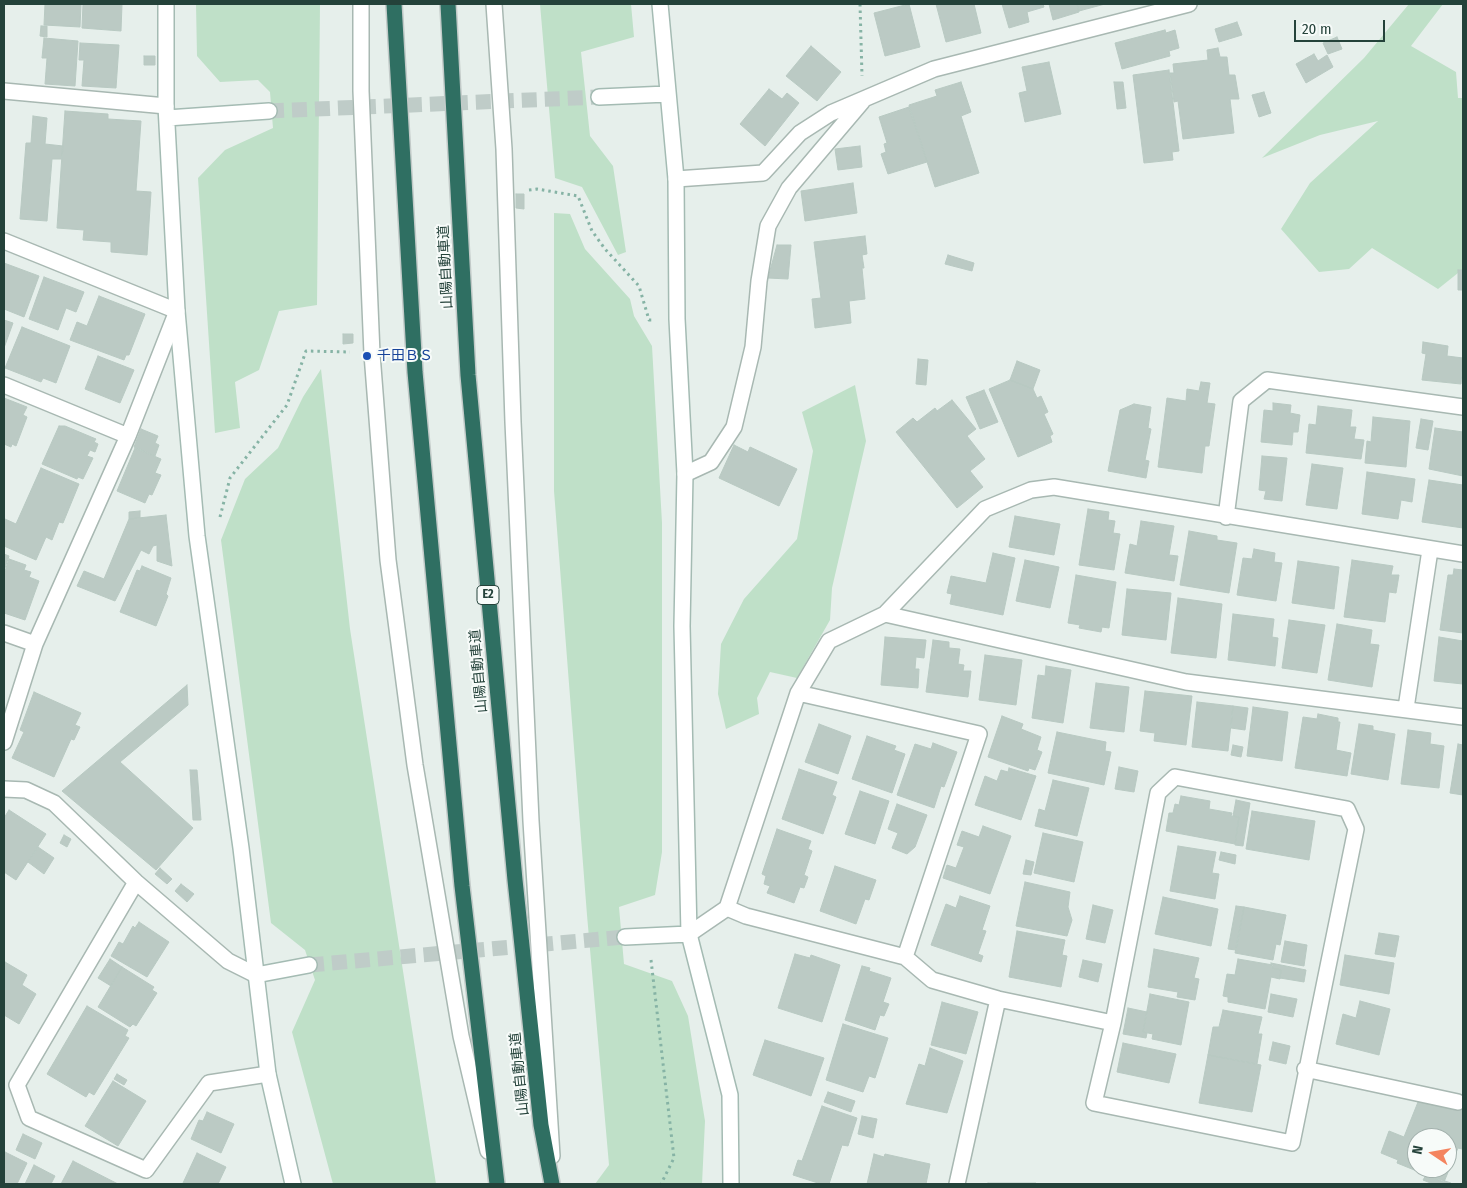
<!DOCTYPE html>
<meta charset="utf-8">
<style>
body{margin:0}
#map{position:relative;width:1467px;height:1188px;overflow:hidden;background:#e6efeb;font-family:"Fira Sans Condensed",sans-serif}
canvas{display:block}
.frame{position:absolute;inset:0;border:5px solid #24423a;pointer-events:none}
.north{position:absolute;left:1407px;top:1128px;width:50px;height:50px;box-sizing:border-box;background:#f7fbf9;border:1px solid #a3b1ad;border-radius:50%;rotate:282deg;font-size:14px;font-weight:700;line-height:20px;text-align:center;color:#24423a}
.north::after{content:'';display:block;margin:auto;width:18px;height:22px;background:#f4845f;clip-path:polygon(50% 0,100% 100%,50% 72%,0 100%)}
.scale{position:absolute;left:1294px;top:20px;width:91px;height:22px;box-sizing:border-box;border:2px solid #24423a;border-top:0;padding-left:6px;font-size:15px;line-height:18px;white-space:nowrap;color:#24423a;-webkit-text-stroke:4px #f7fbf9;paint-order:stroke}
</style>
<div id="map">
<canvas width="1467" height="1188"></canvas>
<div class="frame"></div>
<div class="north">N</div>
<div class="scale">20 m</div>
</div>
<script>
const g = document.querySelector('canvas').getContext('2d');
g.lineJoin = 'round';
function paint(path, color) { g.fillStyle = color; g.fill(path, 'evenodd'); }
const poly = rows => new Path2D(rows.map(r => 'M' + r).join(''));
function stroke(path, color, width, dash) { g.strokeStyle = color; g.lineWidth = width; g.lineCap = dash ? 'butt' : 'round'; g.setLineDash(dash || []); g.stroke(path); }
function label(font, color, halo, rows, align = 'center') {
  g.font = font + ' "Fira Sans Condensed","Noto Sans JP",sans-serif'; g.lineWidth = 4; g.setLineDash([]); g.textBaseline = 'middle'; g.strokeStyle = halo; g.fillStyle = color; for (const [text, x, y, turn = 0] of rows) {
    g.save(); g.translate(x, y); g.rotate((+turn || 0) * Math.PI / 180); g.textAlign = isNaN(turn) ? turn : align; if (halo) g.strokeText(text, 0, 0); g.fillText(text, 0, 0); g.restore();
  }
}
paint(poly([
 [196,4,320,4,317,305,279,311,259,370,235,382,240,428,215,433,198,178,225,150,273,128,270,92,258,80,220,82,197,56],
 [540,4,631,4,634,37,581,52,590,136,613,166,626,252,618,255,582,187,555,178],
 [1409,4,1443,4,1411,46,1456,72,1458,98,1463,98,1463,269,1438,289,1372,248,1349,269,1319,272,1281,229,1310,183,1378,121,1320,135,1262,158,1364,58],
 [554,213,570,214,585,249,630,299,634,316,652,346,662,523,662,852,655,895,619,907,624,964,672,981,688,1016,705,1121,702,1184,595,1184,609,1165,587,915,554,491],
 [321,369,350,629,436,1184,333,1184,292,1032,315,980,305,950,271,923,221,540,245,479,278,448,303,397],
 [855,385,866,441,832,588,830,620,797,678,770,672,757,698,759,714,726,729,718,694,721,644,744,599,797,539,813,451,802,412]
]), '#bfe0c8');
const building = poly([
 [45,4,81,4,80,27,44,25,45,4],
 [83,4,122,4,121,31,82,28,83,4],
 [909,4,920,47,885,56,874,13,909,4],
 [936,4,974,4,981,33,946,42,936,4],
 [1002,4,1043,4,1044,7,1027,12,1029,22,1009,28,1002,4],
 [1049,4,1077,4,1079,12,1053,20,1049,4],
 [1077,4,1105,4,1079,11,1077,4],
 [1237,22,1242,35,1219,42,1215,29,1237,22],
 [41,26,47,26,47,37,40,36,41,26],
 [1165,30,1166,33,1175,30,1179,48,1169,51,1170,56,1122,69,1115,43,1165,30],
 [1337,37,1342,49,1328,54,1323,43,1337,37],
 [44,38,78,41,75,86,45,84,47,58,42,58,44,38],
 [80,43,119,45,116,88,82,86,84,60,79,60,80,43],
 [811,46,841,72,817,101,786,76,811,46],
 [1218,48,1220,57,1227,57,1229,75,1235,75,1239,99,1230,99,1234,133,1183,139,1178,101,1174,102,1170,73,1174,73,1173,64,1208,60,1207,50,1218,48],
 [1314,54,1318,61,1327,55,1333,67,1306,83,1296,64,1314,54],
 [144,56,155,56,155,65,144,65,144,56],
 [1049,62,1061,114,1025,122,1019,93,1027,91,1022,67,1049,62],
 [1169,70,1179,151,1172,152,1173,160,1144,163,1133,75,1169,70],
 [961,82,971,112,961,116,979,173,935,187,909,105,937,96,935,90,961,82],
 [1114,82,1123,82,1126,108,1117,109,1114,82],
 [769,89,782,99,787,93,799,103,765,146,740,124,769,89],
 [1264,92,1271,113,1259,117,1252,95,1264,92],
 [909,107,927,162,888,174,881,154,886,152,884,144,887,143,879,117,909,107],
 [65,111,108,114,108,119,141,121,136,191,151,192,147,255,111,252,111,242,83,240,84,230,57,228,65,111],
 [33,116,47,118,45,144,63,146,62,159,52,159,47,221,20,219,26,143,31,143,33,116],
 [860,146,862,167,838,170,835,149,860,146],
 [853,183,857,213,805,221,801,191,853,183],
 [516,194,524,194,524,209,516,208,516,194],
 [865,236,867,254,862,255,864,268,862,268,865,299,849,301,851,323,815,328,812,299,821,298,814,242,865,236],
 [777,245,791,245,788,279,768,278,777,245],
 [948,255,974,263,972,271,945,264,948,255],
 [4,263,39,276,24,317,4,309,4,263],
 [1458,270,1463,270,1463,290,1458,290,1458,270],
 [44,277,84,292,76,312,66,308,58,330,29,319,44,277],
 [99,296,145,314,129,355,126,355,124,360,70,340,77,322,87,326,99,296],
 [4,320,13,323,4,348,4,320],
 [22,327,70,346,56,383,43,378,41,382,5,368,22,327],
 [343,334,353,334,353,343,343,344,343,334],
 [1423,342,1448,346,1447,356,1463,358,1461,384,1422,380,1426,354,1422,353,1423,342],
 [98,356,134,370,120,403,85,389,98,356],
 [918,359,928,360,926,385,916,384,918,359],
 [1017,361,1040,370,1033,389,1010,380,1017,361],
 [1010,380,1033,389,1037,398,1041,396,1048,412,1044,414,1053,434,1050,436,1052,442,1018,457,989,389,1010,380],
 [1201,382,1210,383,1207,403,1215,404,1209,446,1205,446,1202,473,1158,467,1167,398,1186,401,1187,389,1199,391,1201,382],
 [984,390,998,422,980,429,966,397,984,390],
 [4,398,27,407,23,415,27,417,16,446,12,444,11,447,4,444,4,398],
 [952,400,976,429,967,436,985,459,970,471,983,487,957,508,896,432,913,418,917,422,935,408,937,411,952,400],
 [1273,403,1291,405,1290,413,1300,415,1298,432,1293,432,1292,445,1261,442,1264,410,1273,411,1273,403],
 [1134,404,1151,407,1148,428,1151,429,1145,460,1149,461,1146,478,1108,471,1120,410,1134,404],
 [1318,406,1352,410,1350,427,1356,427,1354,439,1364,440,1361,459,1306,453,1309,424,1316,425,1318,406],
 [1373,417,1410,421,1406,467,1365,463,1367,441,1371,442,1373,417],
 [1421,419,1433,421,1428,450,1416,448,1421,419],
 [59,426,65,426,96,439,94,442,98,444,95,452,90,450,87,456,93,458,83,479,78,477,77,479,42,464,59,426],
 [1435,428,1463,432,1463,476,1429,469,1435,428],
 [141,429,158,436,155,443,159,445,155,456,134,447,141,429],
 [734,445,748,452,750,447,797,469,779,506,719,478,734,445],
 [135,448,161,459,155,473,161,475,152,495,149,494,145,503,117,491,135,448],
 [1262,456,1287,458,1282,501,1264,499,1266,491,1259,490,1262,456],
 [1312,464,1343,468,1337,509,1306,505,1312,464],
 [41,468,79,484,63,523,59,522,52,540,46,537,36,560,4,546,4,522,5,519,16,524,41,468],
 [1367,472,1415,479,1412,502,1401,500,1398,519,1362,514,1367,472],
 [1429,480,1463,485,1463,528,1422,522,1429,480],
 [1088,509,1109,512,1108,520,1115,521,1113,533,1120,534,1114,570,1079,565,1088,509],
 [140,511,140,518,129,519,129,512,140,511],
 [166,515,172,566,157,561,157,545,153,546,149,554,141,550,115,601,77,586,84,571,104,579,129,519,166,515],
 [1015,516,1060,524,1054,555,1009,547,1015,516],
 [1141,521,1174,526,1169,555,1178,556,1174,581,1125,573,1130,544,1137,546,1141,521],
 [1189,531,1217,536,1217,540,1237,543,1229,593,1180,585,1189,531],
 [1254,549,1275,553,1274,562,1282,563,1276,601,1237,595,1243,558,1252,559,1254,549],
 [993,553,1015,558,1003,615,950,604,952,594,947,593,951,576,986,583,993,553],
 [4,554,9,556,5,568,4,568,4,554],
 [9,559,26,565,24,570,31,572,29,577,39,581,25,620,4,613,4,574,9,559],
 [1025,560,1059,567,1050,608,1016,601,1025,560],
 [1352,560,1393,566,1391,575,1399,575,1396,593,1389,592,1385,622,1344,617,1352,560],
 [1298,561,1339,567,1334,609,1292,603,1298,561],
 [142,566,171,578,166,594,168,596,156,626,120,612,137,570,140,571,142,566],
 [1454,569,1463,570,1463,633,1440,630,1448,575,1453,575,1454,569],
 [1076,575,1116,582,1109,628,1102,627,1101,632,1079,628,1080,625,1068,623,1076,575],
 [1127,589,1171,593,1166,640,1122,635,1127,589],
 [1178,598,1222,604,1216,658,1171,653,1178,598],
 [1233,614,1274,619,1272,637,1278,638,1275,666,1228,660,1233,614],
 [1289,620,1325,625,1317,673,1282,668,1289,620],
 [1337,624,1372,630,1370,644,1379,645,1372,687,1328,680,1337,624],
 [885,637,926,640,924,658,916,657,915,669,919,669,918,688,881,685,885,637],
 [1439,637,1463,641,1463,684,1434,681,1439,637],
 [933,640,949,642,949,648,960,649,958,664,964,665,963,671,971,671,968,697,926,692,933,640],
 [985,655,1022,660,1016,705,979,700,985,655],
 [1046,666,1071,670,1063,723,1032,718,1038,675,1045,676,1046,666],
 [1096,683,1129,687,1124,732,1090,728,1096,683],
 [187,685,188,705,120,762,193,828,156,870,62,791,187,685],
 [1145,691,1192,696,1186,745,1154,741,1155,733,1140,731,1145,691],
 [34,692,81,713,75,725,80,727,74,740,71,739,54,777,12,758,24,732,20,730,34,692],
 [1197,702,1233,706,1228,751,1192,747,1197,702],
 [1233,706,1248,708,1245,730,1231,728,1233,706],
 [1253,707,1288,712,1282,761,1247,756,1253,707],
 [1318,714,1338,718,1338,722,1340,722,1336,750,1351,753,1347,776,1295,768,1303,717,1317,719,1318,714],
 [1002,716,1023,724,1021,729,1041,737,1037,750,1042,752,1035,770,1029,768,1028,771,988,757,1002,716],
 [819,724,851,736,838,774,805,762,819,724],
 [1359,724,1373,726,1373,730,1395,734,1388,780,1351,774,1359,724],
 [1408,730,1431,733,1430,744,1444,746,1439,788,1401,784,1408,730],
 [1057,732,1106,742,1105,751,1111,752,1104,785,1048,773,1057,732],
 [867,736,896,746,894,750,905,754,892,793,852,779,867,736],
 [933,743,957,752,944,787,941,786,934,808,897,795,915,744,931,749,933,743],
 [1458,744,1463,745,1463,795,1450,793,1458,744],
 [1233,745,1243,747,1241,757,1231,755,1233,745],
 [1119,767,1138,771,1134,792,1115,789,1119,767],
 [1009,768,1036,776,1021,820,975,805,985,776,997,781,1001,770,1008,772,1009,768],
 [799,769,837,782,832,795,836,797,823,834,782,819,799,769],
 [190,770,197,770,201,820,193,820,190,770],
 [1053,780,1089,788,1077,836,1035,826,1039,809,1045,811,1053,780],
 [860,791,889,801,875,844,845,834,860,791],
 [1181,796,1210,801,1209,809,1232,813,1231,816,1239,817,1235,844,1166,831,1169,813,1173,813,1175,804,1179,805,1181,796],
 [1236,800,1250,803,1243,846,1235,845,1239,817,1233,816,1236,800],
 [897,804,927,815,915,847,907,854,892,848,898,833,888,829,897,804],
 [9,810,46,834,16,880,4,872,4,818,9,810],
 [1252,811,1315,821,1309,860,1246,849,1252,811],
 [983,826,1011,836,990,894,943,878,947,865,956,868,964,847,957,845,962,831,979,837,983,826],
 [777,829,811,841,808,849,812,851,804,875,808,877,804,888,800,887,794,903,767,893,770,886,764,884,766,876,762,874,777,829],
 [1043,833,1083,842,1074,882,1034,873,1043,833],
 [64,835,71,839,67,847,60,843,64,835],
 [1178,846,1216,852,1212,873,1219,874,1215,899,1170,891,1178,846],
 [38,847,54,858,44,874,28,862,38,847],
 [1221,852,1236,855,1235,864,1219,860,1221,852],
 [1026,860,1034,862,1031,875,1023,874,1026,860],
 [835,866,876,880,869,900,865,899,856,924,820,911,835,866],
 [160,868,172,879,167,884,155,874,160,868],
 [1025,882,1070,892,1068,907,1072,920,1067,936,1016,926,1025,882],
 [181,884,194,894,187,902,175,891,181,884],
 [960,896,990,906,982,930,986,931,978,954,983,956,981,962,931,945,946,904,956,908,960,896],
 [1163,897,1218,909,1211,946,1155,934,1163,897],
 [1093,905,1113,910,1105,943,1086,939,1093,905],
 [1236,906,1244,907,1236,950,1228,949,1236,906],
 [1244,907,1286,915,1280,945,1276,944,1273,960,1235,953,1244,907],
 [139,922,169,942,147,977,111,956,119,942,123,944,133,926,135,928,139,922],
 [1017,931,1065,940,1062,955,1067,956,1061,987,1009,977,1017,931],
 [1379,933,1399,936,1395,957,1375,954,1379,933],
 [1285,941,1307,945,1304,966,1281,962,1285,941],
 [1154,949,1199,958,1194,978,1199,979,1195,1000,1177,997,1178,992,1148,987,1154,949],
 [795,954,810,958,811,955,840,965,822,1022,778,1008,795,954],
 [1345,955,1394,963,1389,994,1340,985,1345,955],
 [110,959,122,967,111,986,98,978,110,959],
 [1238,959,1273,965,1272,968,1281,970,1280,979,1271,977,1265,1009,1228,1002,1228,997,1223,996,1227,974,1235,975,1238,959],
 [1083,960,1102,964,1098,982,1079,977,1083,960],
 [5,962,27,975,22,985,36,994,19,1024,4,1015,5,962],
 [1271,963,1306,970,1304,982,1280,978,1281,970,1272,968,1271,963],
 [862,966,870,968,869,971,891,978,883,1002,889,1004,884,1016,880,1015,875,1030,845,1020,862,966],
 [122,967,154,987,152,990,157,993,136,1026,133,1024,130,1027,98,1007,122,967],
 [1150,994,1189,1002,1181,1045,1152,1039,1153,1034,1143,1032,1150,994],
 [1271,994,1297,999,1293,1017,1268,1012,1271,994],
 [1360,1001,1390,1009,1379,1055,1336,1044,1343,1014,1356,1018,1360,1001],
 [942,1002,978,1012,966,1054,931,1045,942,1002],
 [87,1006,128,1030,125,1036,129,1038,94,1095,89,1092,86,1097,47,1074,87,1006],
 [1128,1008,1147,1012,1143,1032,1147,1033,1146,1038,1123,1034,1128,1008],
 [1223,1010,1262,1017,1258,1034,1262,1034,1257,1064,1208,1055,1213,1027,1219,1027,1223,1010],
 [843,1024,888,1038,875,1078,869,1076,863,1092,826,1080,843,1024],
 [765,1040,824,1058,811,1096,753,1075,765,1040],
 [1273,1042,1290,1046,1286,1064,1269,1060,1273,1042],
 [1123,1043,1176,1054,1169,1083,1117,1072,1123,1043],
 [930,1048,963,1061,947,1113,906,1104,919,1064,925,1066,930,1048],
 [1208,1055,1261,1065,1252,1112,1199,1103,1208,1055],
 [117,1074,127,1080,124,1085,114,1079,117,1074],
 [113,1081,146,1101,118,1146,85,1126,113,1081],
 [828,1092,855,1101,851,1112,824,1102,828,1092],
 [1422,1092,1463,1108,1463,1145,1462,1149,1458,1148,1444,1182,1397,1163,1398,1160,1381,1153,1389,1131,1404,1137,1422,1092],
 [1417,1138,1447,1138,1447,1168,1417,1168,1417,1138],
 [822,1106,857,1118,848,1146,842,1145,829,1184,821,1184,793,1175,798,1160,802,1161,822,1106],
 [207,1112,234,1124,221,1153,191,1139,199,1120,203,1121,207,1112],
 [862,1116,877,1119,873,1138,858,1134,862,1116],
 [23,1134,42,1143,35,1159,16,1150,23,1134],
 [5,1152,27,1163,17,1184,4,1184,5,1152],
 [197,1153,226,1167,218,1184,183,1183,197,1153],
 [874,1154,884,1157,885,1154,930,1164,926,1184,867,1184,874,1154],
 [73,1161,118,1184,61,1184,73,1161],
 [34,1165,55,1176,51,1184,25,1184,34,1165],
 [1426,1175,1451,1183,1451,1184,1433,1184,1423,1180,1426,1175],
 [988,1183,1036,1183,1036,1184,988,1184,988,1183]
]);
paint(building, '#bbcac4');
stroke(building, '#b8c9c2', 1);
stroke(poly([
 [269,111,599,97],
 [309,965,625,937]
]), '#bfccc8', 15, [15, 8]);
const lane = poly([
 [361,4,361,91,372,354,388,560,415,765,461,1036,488,1151],
 [494,4,504,149,513,422,531,821,552,1156]
]);
const street = poly([
 [4,91,166,106],
 [676,179,763,173,800,133,831,113,934,69,1189,4],
 [4,241,177,311,128,436,35,644,4,742],
 [4,385,128,436],
 [685,474,711,462,734,427,753,347,759,281,768,226,789,188,862,102],
 [1226,517,1241,401,1267,380,1463,407],
 [885,614,1186,682,1463,717],
 [4,633,35,644],
 [798,693,979,734,905,957],
 [1406,708,1430,550],
 [4,789,26,790,54,803,136,882,228,961,256,975],
 [136,882,17,1085,29,1118,146,1170,209,1083,268,1074],
 [727,908,746,916,905,957,932,980,998,999,1113,1023,1094,1103,1292,1143,1356,829,1347,809,1175,777,1158,793,1113,1023],
 [689,934,727,908,798,693,829,641,885,614,985,509,1031,490,1054,487,1463,554],
 [1305,1069,1458,1102],
 [957,1184,998,999]
]);
const secondary = poly([
 [166,4,166,106,177,311,197,536,241,848,268,1074,293,1184],
 [660,4,676,179,677,319,685,474,682,626,689,934,730,1095,731,1184],
 [599,97,667,94],
 [167,118,269,111],
 [625,937,689,934],
 [256,975,309,965]
]);
const highway = poly([
 [394,4,415,372,462,886,497,1184],
 [448,4,468,375,515,880,541,1125,552,1184]
]);
stroke(lane, '#a8b8b2', 18);
stroke(street, '#a8b8b2', 18);
stroke(secondary, '#a4bbb3', 18);
stroke(highway, '#c2cac8', 18);
stroke(poly([
 [860,4,862,76],
 [529,190,537,189,578,196,592,231,605,249,639,286,649,320,655,320],
 [220,517,230,478,287,405,306,351,350,352],
 [651,960,674,1158,661,1184]
]), '#86b3a5', 3, [2.5, 4]);
stroke(lane, '#fff', 15);
stroke(street, '#fff', 15);
stroke(secondary, '#fff', 15);
stroke(highway, '#2f6f62', 15);
for (const [x, y, r, color] of [
 [367,356,5,"#1a4fb4"]
]) { const dot = new Path2D(); dot.arc(x, y, r, 0, 2 * Math.PI); g.fillStyle = color; g.fill(dot); stroke(dot, '#f7fbf9', 2); }
for (const [x, y, w] of [
 [488,595,22]
]) { const box = new Path2D(); box.roundRect(x - w / 2, y - 9.5, w, 19, 4); g.fillStyle = '#f7fbf9'; g.fill(box); stroke(box, '#24423a', 1); }
label('bold 12px', '#24423a', null, [
 ["E2",488,595]
]);
label('14px', '#24423a', '#f7fbf9', [
 ["山陽自動車道",446,267,-93],
 ["山陽自動車道",479,671,-95],
 ["山陽自動車道",520,1074,-96]
]);
label('14px', '#164399', '#f7fbf9', [
 ["千田ＢＳ",377,356]
], 'left');
</script>
